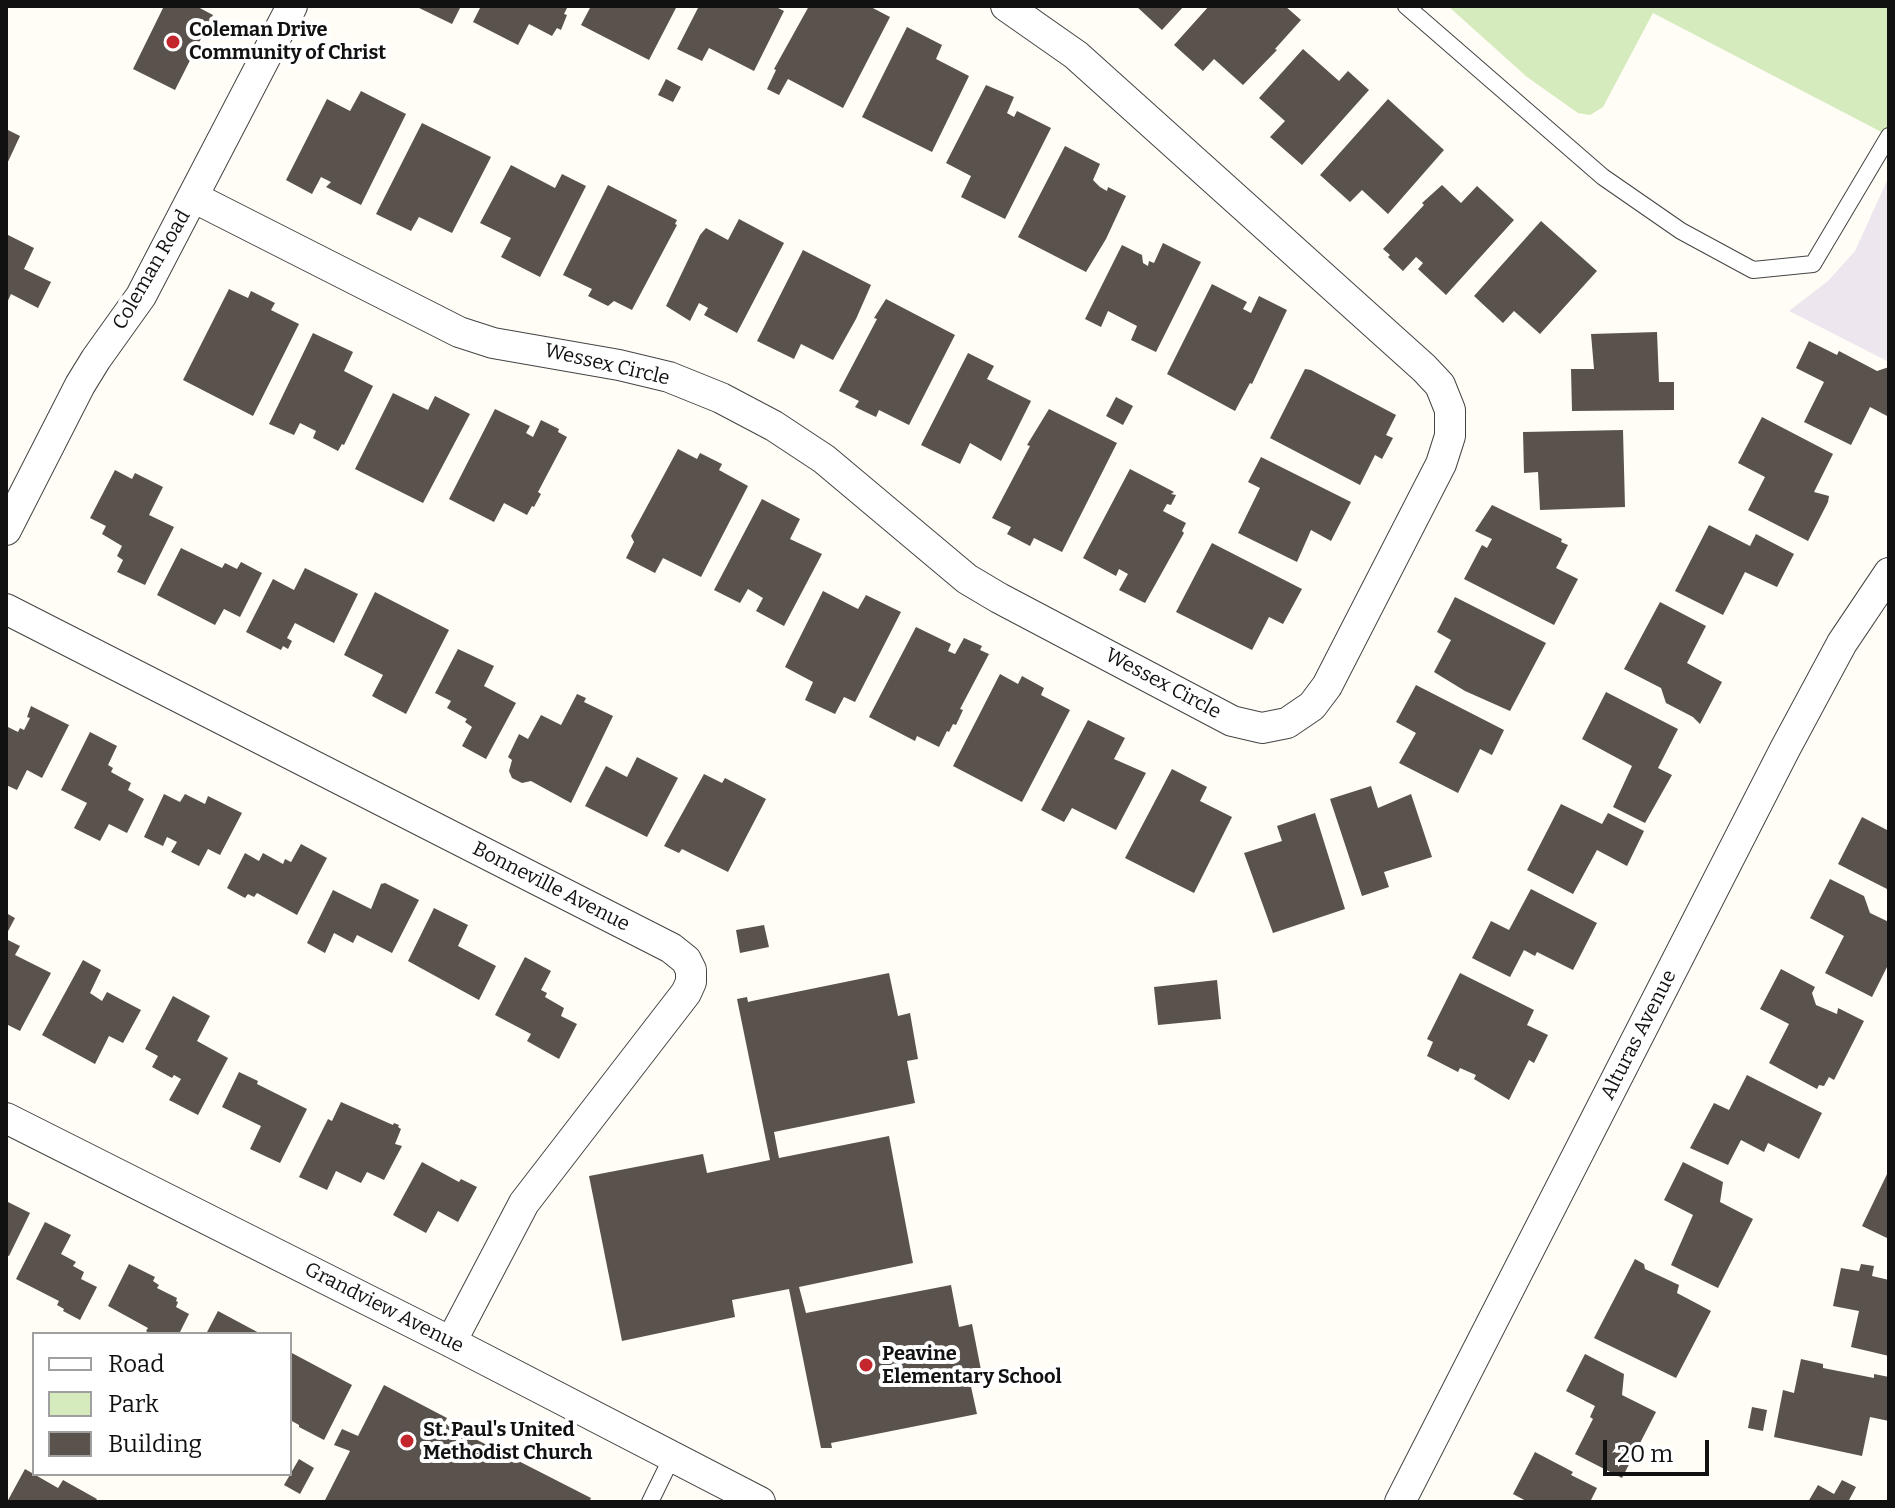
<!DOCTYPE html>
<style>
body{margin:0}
#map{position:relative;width:1895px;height:1508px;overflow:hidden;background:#fffdf5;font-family:Bitter,serif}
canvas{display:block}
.frame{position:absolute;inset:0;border:8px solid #111;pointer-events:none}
.legend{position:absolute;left:32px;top:1332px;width:260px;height:144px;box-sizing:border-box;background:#fff;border:2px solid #a0a0a0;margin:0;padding:10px 14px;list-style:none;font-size:24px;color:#111}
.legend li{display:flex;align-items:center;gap:16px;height:40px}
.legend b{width:40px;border:2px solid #a0a0a0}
.scale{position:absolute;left:1603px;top:1440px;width:106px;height:36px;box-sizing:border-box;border:4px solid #111;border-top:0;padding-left:10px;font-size:24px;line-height:28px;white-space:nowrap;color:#111;-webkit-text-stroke:6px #fff;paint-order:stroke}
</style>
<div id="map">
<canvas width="1895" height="1508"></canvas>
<div class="frame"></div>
<ul class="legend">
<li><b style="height:10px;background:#fff"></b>Road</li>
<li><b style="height:22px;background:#d5ebbd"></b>Park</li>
<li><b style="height:22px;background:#5a524d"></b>Building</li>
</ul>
<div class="scale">20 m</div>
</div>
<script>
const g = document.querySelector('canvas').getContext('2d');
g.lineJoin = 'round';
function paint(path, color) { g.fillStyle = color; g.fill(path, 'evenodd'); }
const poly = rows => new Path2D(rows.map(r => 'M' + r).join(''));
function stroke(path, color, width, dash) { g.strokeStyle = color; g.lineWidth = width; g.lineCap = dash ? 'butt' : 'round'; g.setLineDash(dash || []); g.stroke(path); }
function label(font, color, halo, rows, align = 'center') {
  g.font = font + ' Bitter,serif'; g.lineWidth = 8; g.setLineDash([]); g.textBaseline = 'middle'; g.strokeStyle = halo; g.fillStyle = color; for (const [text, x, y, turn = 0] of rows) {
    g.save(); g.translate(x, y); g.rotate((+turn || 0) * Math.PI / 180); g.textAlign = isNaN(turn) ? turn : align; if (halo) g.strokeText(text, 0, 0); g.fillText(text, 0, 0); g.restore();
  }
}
paint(poly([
 [1889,176,1889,362,1789,311,1828,281,1855,251]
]), '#eee6ef');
paint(poly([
 [1448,6,1889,6,1889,136,1653,13,1603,107,1590,115,1578,113,1527,77]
]), '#d5ebbd');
paint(poly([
 [164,6,196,6,213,15,175,90,133,69],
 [415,6,461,6,452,24],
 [481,6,568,6,564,14,567,15,561,30,557,28,552,36,529,24,518,45,473,22],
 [591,6,677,6,649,60,581,25],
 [699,6,774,6,784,11,754,71,709,48,702,61,677,49],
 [809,6,869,6,890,17,843,108,788,79,779,95,767,89,776,70,774,69],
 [1136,6,1184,6,1162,30],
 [1209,6,1285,6,1301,20,1275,49,1277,50,1243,85,1214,59,1203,71,1174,45],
 [907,27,942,45,936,59,969,76,932,152,862,117],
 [1303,49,1339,81,1348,71,1369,90,1302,165,1270,137,1285,121,1259,98],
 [666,79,681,87,673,102,658,95],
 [986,85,1014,97,1007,113,1014,117,1017,111,1051,128,1005,219,961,197,971,176,946,163],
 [361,91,406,114,361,205,326,187,331,182,321,177,312,194,286,180,327,99,350,111],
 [1388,99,1444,150,1388,214,1362,190,1350,202,1320,175],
 [422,123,491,157,452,233,419,217,411,231,376,214],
 [6,129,20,136,6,166],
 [1065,146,1100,164,1093,180,1100,187,1107,191,1108,187,1126,196,1106,239,1086,272,1018,237],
 [511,165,555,188,562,174,586,186,540,277,501,257,511,238,480,223],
 [608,185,677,220,675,224,677,225,632,310,614,301,608,306,588,296,592,289,563,275],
 [1442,185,1461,203,1477,186,1514,220,1446,295,1418,269,1423,263,1416,257,1403,271,1388,257,1390,255,1383,249,1424,205,1422,203],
 [739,219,784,243,737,333,704,315,708,308,699,303,690,321,666,306,700,235,706,228,728,240],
 [1541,221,1597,271,1540,334,1514,311,1503,323,1474,296],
 [6,234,34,248,24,269,51,282,38,308,11,294,6,305],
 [1163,243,1201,262,1156,352,1131,340,1137,326,1108,311,1101,327,1085,319,1122,245,1142,255,1143,263,1148,266,1149,261,1154,263],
 [803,250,871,285,856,319,833,360,801,344,794,359,757,341],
 [1212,284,1247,302,1243,309,1251,313,1259,296,1287,310,1252,384,1250,383,1235,411,1167,374],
 [229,289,248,298,251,291,275,303,271,310,299,324,253,416,183,380],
 [886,299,955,335,909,425,879,410,876,417,855,407,859,401,839,391,877,319,874,318],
 [1657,332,1659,382,1674,382,1674,410,1572,411,1571,369,1594,369,1591,334],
 [313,333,353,352,344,371,373,386,344,445,342,444,338,451,313,438,316,431,300,423,294,435,269,424],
 [1809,341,1837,355,1839,351,1877,371,1889,367,1889,417,1870,407,1851,445,1804,422,1824,382,1796,368],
 [968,353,994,366,987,379,1031,401,1001,461,970,443,960,464,921,445],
 [1305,369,1311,370,1396,415,1386,435,1393,438,1382,459,1375,455,1360,485,1270,438],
 [393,393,428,410,435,396,470,414,423,503,355,469],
 [1116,397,1133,406,1123,425,1106,416],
 [495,409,530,426,526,433,533,437,541,420,559,429,558,432,567,437,538,492,541,494,534,507,532,506,527,515,504,503,494,522,449,499],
 [1049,409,1117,443,1062,552,1034,538,1030,546,1007,534,1011,527,992,518,1030,446,1027,445],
 [1762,417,1833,454,1814,492,1829,496,1828,502,1808,541,1748,510,1765,477,1738,463],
 [1623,430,1625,507,1540,510,1538,472,1524,473,1523,432],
 [678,449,697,459,700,453,722,464,719,470,748,486,701,577,663,558,655,573,626,558,634,542,631,536],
 [1261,457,1351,502,1331,541,1311,530,1297,562,1238,533,1260,488,1248,482],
 [1130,469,1174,492,1171,494,1176,495,1171,505,1167,504,1163,511,1186,523,1182,531,1184,533,1145,603,1119,590,1128,574,1119,569,1116,576,1083,558],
 [115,470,132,479,135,473,163,487,149,515,174,527,145,585,117,572,123,560,117,556,122,546,102,534,106,526,90,518],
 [762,499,800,519,790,539,822,554,784,626,756,611,763,598,748,589,740,603,714,590],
 [1492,505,1562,539,1561,542,1568,545,1556,568,1578,579,1554,625,1464,579,1482,545,1487,548,1492,539,1475,531],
 [1709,525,1750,546,1756,534,1794,554,1777,587,1745,572,1723,615,1675,591],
 [1212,543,1302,589,1283,624,1269,617,1252,650,1176,612],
 [181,548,222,568,225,563,237,569,241,562,262,573,240,617,224,609,215,625,157,595],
 [305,568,358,594,334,643,295,623,287,638,292,641,288,649,283,646,281,650,246,632,273,579,294,590],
 [823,591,858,609,866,595,901,612,855,702,844,697,835,714,805,700,813,682,785,667],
 [375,592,449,630,406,714,372,696,383,675,344,655],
 [1455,597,1546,643,1510,711,1465,691,1434,672,1451,640,1437,632],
 [1660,602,1706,626,1687,663,1722,682,1700,724,1693,717,1666,703,1661,688,1624,669],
 [916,627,951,644,948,651,955,654,964,638,982,646,980,650,989,654,960,709,963,710,956,725,953,724,949,732,947,731,939,747,917,736,915,741,869,717],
 [458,649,494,666,484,686,516,703,486,759,462,746,472,727,465,722,467,719,447,708,451,701,435,693],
 [1000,674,1018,684,1022,676,1044,688,1041,695,1070,710,1022,802,953,766],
 [1416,685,1504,730,1492,755,1480,749,1458,793,1399,763,1416,733,1396,722],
 [1606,692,1678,729,1658,768,1672,775,1645,823,1613,807,1632,766,1582,739],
 [577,694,586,698,584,702,613,716,571,803,531,781,522,783,512,778,509,771,512,760,508,757,519,734,528,739,541,715,561,725],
 [31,706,69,725,42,778,27,770,17,790,6,785,6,726,18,732,20,728,24,730,30,718,27,717],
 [1088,720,1125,738,1114,759,1146,773,1116,830,1072,808,1064,822,1041,810],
 [90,732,117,746,108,765,113,768,111,772,131,783,128,790,144,799,127,833,109,824,100,841,74,828,87,803,61,790],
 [637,757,678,778,647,837,585,806,606,766,627,777],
 [1172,769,1207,787,1200,801,1232,817,1194,893,1125,858],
 [704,774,722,783,725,778,766,799,728,872,682,849,679,853,664,846],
 [1371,786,1378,808,1411,794,1432,857,1384,872,1389,887,1362,896,1330,799],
 [164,794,180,802,185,794,205,804,208,796,242,813,220,855,208,849,199,866,171,852,177,842,167,837,163,846,144,837],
 [1561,804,1602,824,1608,813,1644,831,1627,866,1597,850,1573,894,1527,870],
 [1315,813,1345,909,1273,933,1244,853,1282,841,1277,826],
 [1862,817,1889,831,1889,890,1838,864],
 [301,844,327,858,297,915,257,893,254,897,248,894,245,898,227,888,245,853,259,861,263,853,283,864,285,859,291,862],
 [1830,879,1864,896,1870,913,1889,922,1889,963,1872,997,1825,973,1844,936,1810,918],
 [385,883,419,900,392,953,357,935,353,943,334,933,325,953,307,943,333,890,371,909,381,884],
 [1531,889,1597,923,1573,970,1537,952,1535,956,1524,950,1510,977,1472,958,1491,921,1509,930],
 [434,908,468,925,458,946,496,966,479,1000,408,961],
 [6,913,15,918,6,935],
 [764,925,769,947,740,953,736,930],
 [6,939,20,946,15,955,51,973,20,1031,6,1024],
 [525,957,551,971,541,990,547,993,545,997,564,1008,561,1016,577,1024,559,1059,527,1041,531,1034,495,1015],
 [83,960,101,970,90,993,102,1001,107,992,141,1010,123,1043,109,1036,95,1064,42,1035],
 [1781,969,1815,987,1812,993,1816,1005,1837,1014,1838,1008,1864,1021,1834,1080,1829,1077,1824,1086,1819,1085,1817,1089,1769,1063,1789,1024,1760,1009],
 [889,973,898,1016,910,1013,918,1059,907,1061,915,1103,774,1132,779,1158,889,1136,913,1263,799,1287,806,1313,951,1285,959,1327,972,1324,981,1370,968,1373,977,1414,831,1443,832,1448,821,1448,789,1289,732,1300,735,1317,622,1341,589,1176,703,1154,707,1173,770,1160,737,999,747,997,748,1002,752,1001],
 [1460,973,1534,1010,1527,1025,1548,1035,1534,1063,1529,1060,1509,1100,1474,1079,1476,1075,1460,1068,1458,1072,1427,1056,1433,1042,1427,1039],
 [1217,980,1221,1019,1158,1025,1154,987],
 [173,996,210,1016,197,1041,228,1058,198,1115,169,1100,181,1079,174,1075,172,1078,152,1067,158,1056,145,1049],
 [239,1072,258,1081,257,1084,307,1109,280,1163,250,1149,261,1126,222,1107],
 [1747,1075,1822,1113,1799,1159,1768,1143,1764,1152,1741,1140,1728,1165,1690,1148,1714,1103,1729,1110],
 [341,1102,393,1125,394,1123,399,1125,398,1127,401,1129,395,1144,402,1146,384,1180,367,1172,361,1183,336,1171,327,1190,299,1177,328,1119,332,1121],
 [422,1162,459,1182,461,1179,477,1187,458,1222,438,1211,426,1233,393,1215],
 [1683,1162,1723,1182,1720,1202,1753,1219,1718,1288,1671,1265,1693,1215,1664,1200],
 [1889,1170,1889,1239,1862,1226],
 [6,1201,30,1213,9,1256,6,1255],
 [45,1222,71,1235,61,1254,76,1262,73,1266,84,1272,81,1279,97,1287,80,1320,63,1311,64,1309,57,1305,59,1301,16,1279],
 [1635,1259,1644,1264,1645,1269,1679,1285,1677,1293,1711,1311,1676,1378,1594,1338],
 [129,1264,155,1277,153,1281,159,1285,157,1288,177,1298,176,1301,178,1302,176,1307,189,1314,179,1334,151,1334,146,1331,148,1328,108,1306],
 [1861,1264,1874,1266,1872,1276,1889,1280,1889,1356,1851,1347,1859,1311,1833,1306,1841,1268,1859,1271],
 [218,1311,261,1334,206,1334],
 [290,1352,352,1385,324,1440,299,1427,299,1425,290,1420],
 [1585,1354,1624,1374,1622,1395,1656,1412,1622,1478,1575,1454,1593,1419,1590,1417,1595,1406,1566,1391],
 [1801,1359,1823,1364,1823,1368,1874,1378,1874,1374,1889,1377,1889,1421,1870,1417,1862,1456,1774,1437,1783,1390,1794,1393],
 [384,1385,447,1418,444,1423,591,1498,589,1502,324,1502,350,1451,334,1445,342,1429,358,1436],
 [1752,1407,1767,1410,1763,1431,1748,1428],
 [1535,1452,1573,1472,1571,1475,1597,1488,1590,1502,1528,1502,1513,1494],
 [299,1459,314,1468,300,1494,284,1485],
 [25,1469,58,1488,63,1480,97,1499,95,1502,7,1502],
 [1842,1480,1856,1487,1848,1502,1808,1502,1818,1485,1834,1494]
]), '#5a524d');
const lane = poly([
 [1406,6,1603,177,1681,231,1753,270,1813,264,1889,136],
 [650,1502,672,1457]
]);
const street = poly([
 [193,197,459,332,493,343,619,365,669,377,721,398,774,426,824,459,967,579,999,598,1232,721,1262,728,1287,723,1312,706,1327,686,1441,464,1450,436,1450,410,1440,385,1424,368,1076,55,1006,6],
 [6,530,80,385,96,359,141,296,292,6],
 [6,609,671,948,686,960,691,970,691,982,686,993,524,1203,451,1342],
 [6,1118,451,1342,760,1502],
 [1400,1502,1785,749,1842,643,1889,573]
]);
stroke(lane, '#444', 18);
stroke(street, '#444', 32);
stroke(lane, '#fff', 16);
stroke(street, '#fff', 30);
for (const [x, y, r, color] of [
 [173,42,8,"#c4262e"],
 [866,1365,8,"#c4262e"],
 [407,1441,8,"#c4262e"]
]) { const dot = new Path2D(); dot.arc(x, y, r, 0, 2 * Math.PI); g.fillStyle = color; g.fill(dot); stroke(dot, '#fff', 3); }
label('bold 20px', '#111', '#fff', [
 ["Coleman Drive",189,30],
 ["Community of Christ",189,53],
 ["Peavine",882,1354],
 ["Elementary School",882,1377],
 ["St. Paul's United",423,1430],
 ["Methodist Church",423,1453]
], 'left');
label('20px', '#111', '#fff', [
 ["Coleman Road",152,270,-60],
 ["Wessex Circle",607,365,13],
 ["Wessex Circle",1163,684,28],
 ["Bonneville Avenue",551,887,27],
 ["Alturas Avenue",1639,1035,-63],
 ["Grandview Avenue",384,1308,27]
]);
</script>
